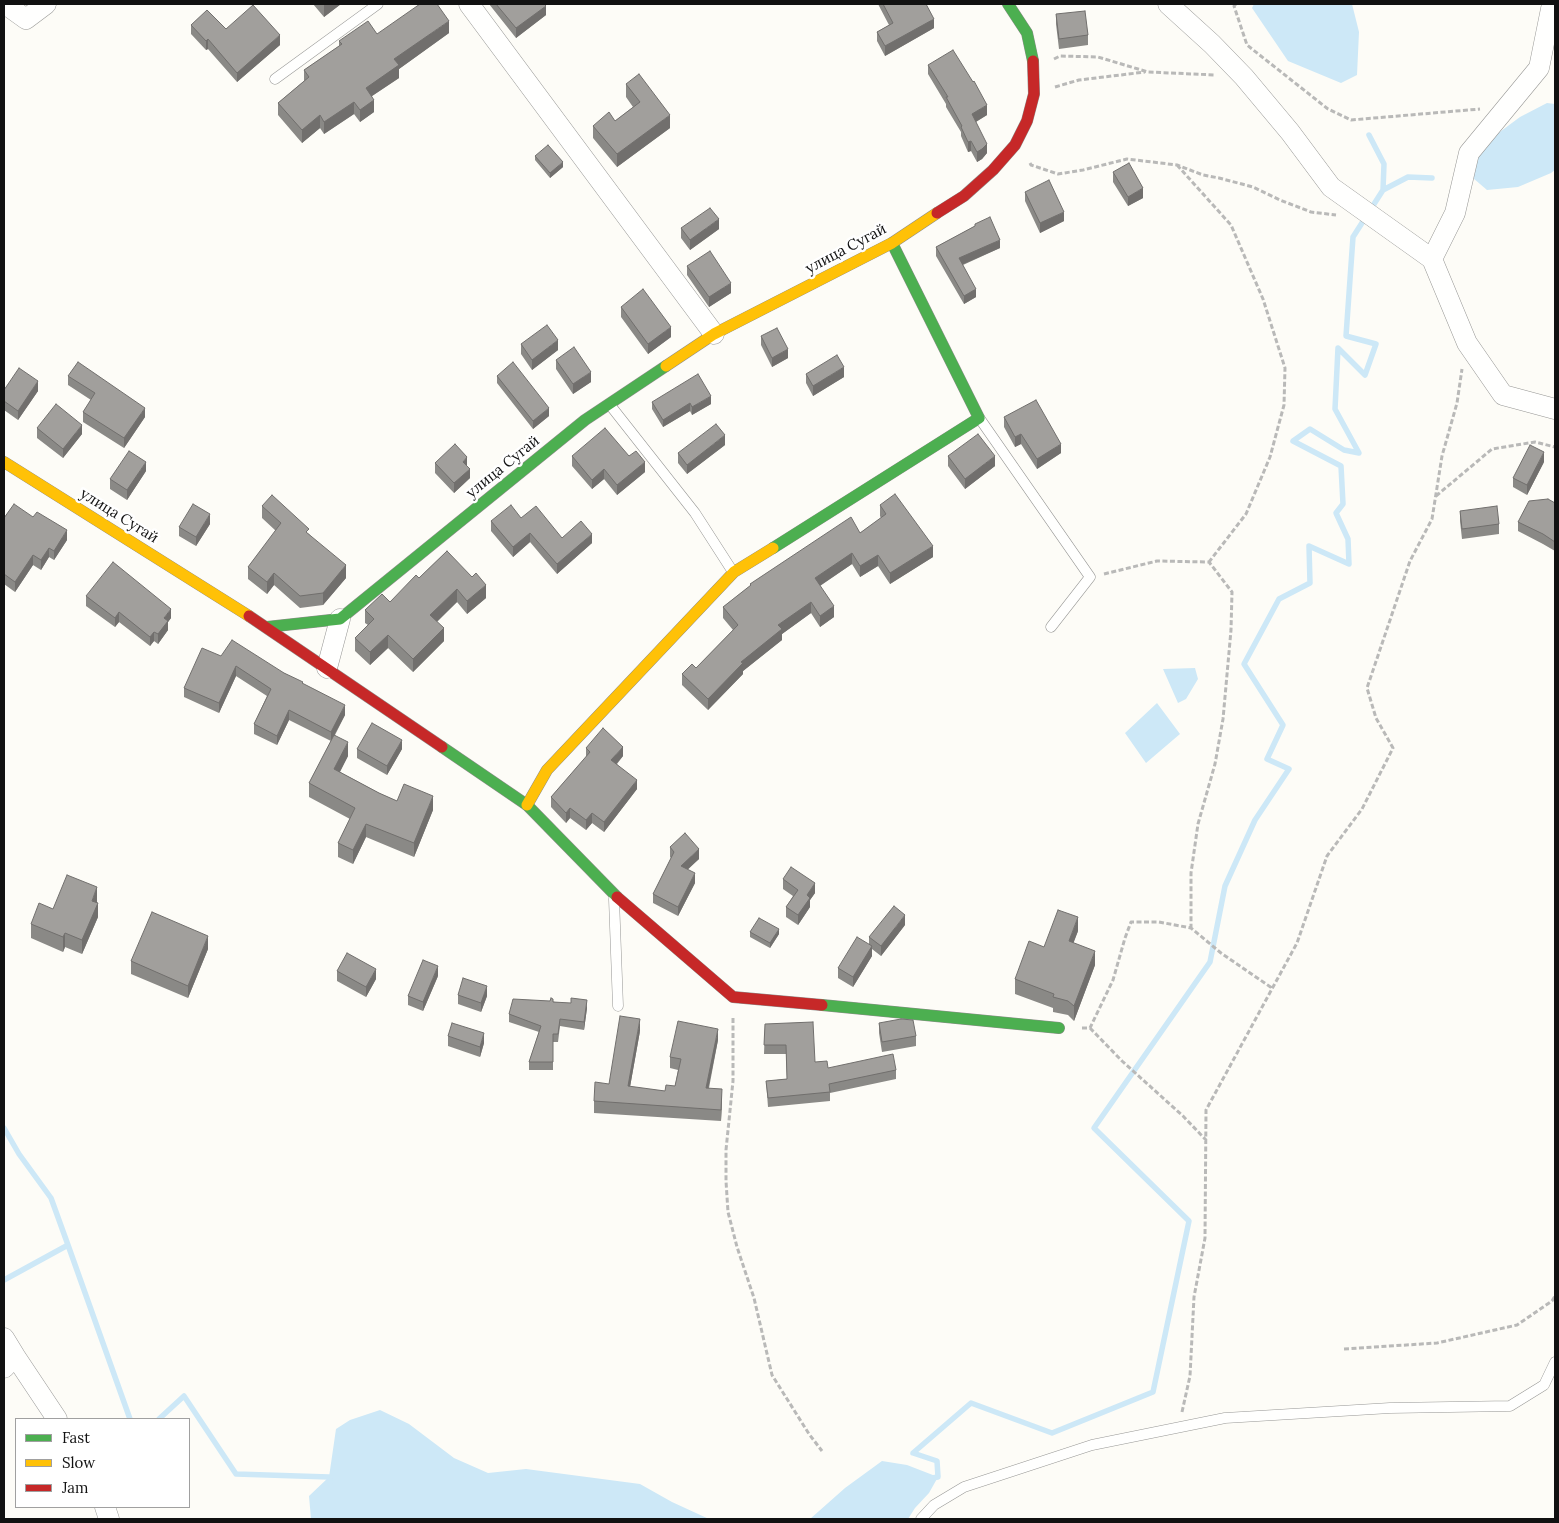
<!DOCTYPE html>
<meta charset="utf-8">
<style>
body{margin:0}
#map{position:relative;width:1559px;height:1523px;overflow:hidden;background:#fdfcf7;font-family:Lora,serif}
canvas{display:block}
.frame{position:absolute;inset:0;border:5px solid #111;pointer-events:none}
.legend{position:absolute;left:15px;top:1418px;width:175px;height:90px;box-sizing:border-box;background:#fff;border:1px solid #a0a0a0;margin:0;padding:6px 9px;list-style:none;font-size:15px;color:#111}
.legend li{display:flex;align-items:center;gap:10px;height:25px}
.legend b{width:25px;border:1px solid #a0a0a0}
</style>
<div id="map">
<canvas width="1559" height="1523"></canvas>
<div class="frame"></div>
<ul class="legend">
<li><b style="height:6px;background:#4caf50"></b>Fast</li>
<li><b style="height:6px;background:#ffc107"></b>Slow</li>
<li><b style="height:6px;background:#c62828"></b>Jam</li>
</ul>
</div>
<script>
const g = document.querySelector('canvas').getContext('2d');
g.lineJoin = 'round';
function paint(path, color) { g.fillStyle = color; g.fill(path, 'evenodd'); }
const poly = rows => new Path2D(rows.map(r => 'M' + r).join(''));
function stroke(path, color, width, dash) { g.strokeStyle = color; g.lineWidth = width; g.lineCap = dash ? 'butt' : 'round'; g.setLineDash(dash || []); g.stroke(path); }
function label(font, color, halo, rows, align = 'center') {
  g.font = font + ' Lora,serif'; g.lineWidth = 5; g.setLineDash([]); g.textBaseline = 'middle'; g.strokeStyle = halo; g.fillStyle = color; for (const [text, x, y, turn = 0] of rows) {
    g.save(); g.translate(x, y); g.rotate((+turn || 0) * Math.PI / 180); g.textAlign = isNaN(turn) ? turn : align; if (halo) g.strokeText(text, 0, 0); g.fillText(text, 0, 0); g.restore();
  }
}
paint(poly([
 [1254,4,1352,4,1359,32,1357,75,1341,83,1288,61,1252,8],
 [1547,103,1555,104,1555,170,1551,173,1518,187,1487,190,1473,178,1476,159,1493,137,1520,117],
 [1195,668,1198,679,1186,699,1178,703,1163,669],
 [1157,703,1180,734,1146,763,1125,733],
 [380,1410,409,1424,454,1458,488,1473,526,1469,640,1484,672,1502,709,1519,311,1519,309,1496,329,1477,336,1429,350,1420],
 [882,1461,907,1465,938,1477,929,1493,915,1508,908,1519,810,1519,845,1488]
]), '#cde8f7');
stroke(poly([
 [1383,190,1408,177,1432,178],
 [4,1128,19,1154,51,1198,68,1245],
 [4,1280,68,1245,130,1419],
 [159,1419,184,1396,236,1474,329,1477,330,1483],
 [932,1478,938,1477,937,1461,913,1453,971,1403,1052,1433,1153,1392,1189,1221,1094,1128,1210,962,1225,886,1255,820,1289,769,1267,759,1283,725,1244,664,1279,599,1310,583,1309,546,1349,564,1348,539,1336,513,1343,504,1341,466,1293,441,1310,429,1344,450,1359,453,1335,409,1338,348,1365,375,1376,344,1346,336,1353,237,1383,190,1384,164,1369,135]
]), '#cde8f7', 5.5);
const lane = poly([
 [275,79,378,4],
 [610,405,695,513,733,572],
 [980,419,1090,577,1051,627],
 [614,899,618,1006],
 [921,1519,934,1505,964,1487,1092,1445,1225,1418,1390,1408,1510,1406,1544,1385,1555,1362]
]);
const street = poly([
 [5,4,26,19,46,4],
 [469,4,714,334],
 [1168,4,1212,44,1244,77,1290,132,1331,187,1432,259,1467,343,1503,395,1555,409],
 [1432,259,1455,213,1469,153,1539,68,1552,4],
 [327,668,340,619],
 [4,1338,15,1356,4,1368],
 [15,1356,57,1419],
 [105,1507,109,1519]
]);
const fast = poly([
 [1008,4,1027,33,1033,61],
 [773,548,979,418,892,243],
 [267,627,340,619,585,420,666,366],
 [442,747,527,805,617,897],
 [822,1005,1059,1028]
]);
const slow = poly([
 [666,366,714,334,892,243,937,213],
 [4,462,249,616],
 [527,805,547,770,734,572,773,548]
]);
const jam = poly([
 [937,213,964,196,993,170,1015,145,1027,121,1034,94,1033,61],
 [249,616,442,747],
 [617,897,733,997,822,1005]
]);
stroke(lane, '#979795', 11);
stroke(street, '#979795', 21);
stroke(fast, '#8e8d8b', 12);
stroke(slow, '#8e8d8b', 12);
stroke(jam, '#8e8d8b', 12);
stroke(poly([
 [1236,4,1234,6,1247,45,1328,109,1351,120,1480,109],
 [1054,59,1060,56,1098,57,1148,72,1215,75],
 [1055,87,1079,80,1145,72],
 [1030,163,1031,165,1058,174,1083,170,1127,159,1177,165,1203,175,1219,178,1253,187,1280,200,1311,212,1336,215],
 [1177,165,1231,225,1263,299,1285,368,1284,405,1270,457,1246,514,1209,562],
 [1436,496,1492,449,1535,442,1555,447],
 [1104,574,1157,561,1209,562,1232,592,1231,630,1223,719,1215,764,1198,824,1191,873,1191,928],
 [733,1018,733,1081,726,1150,726,1181,728,1212,737,1247,754,1298,772,1375,809,1434,822,1451],
 [1082,1028,1090,1028,1113,980,1125,938,1131,922,1159,922,1191,928,1221,953,1272,988],
 [1090,1028,1122,1061,1183,1116,1206,1140],
 [1344,1349,1437,1343,1517,1325,1552,1301,1555,1296],
 [1182,1412,1190,1376,1194,1297,1205,1238,1206,1110,1297,943,1327,856,1362,809,1393,748,1376,718,1367,688,1410,561,1432,519,1442,456,1457,403,1462,369]
]), '#b9b9b8', 3, [5, 2.5]);
stroke(lane, '#fffffe', 10);
stroke(street, '#fffffe', 20);
stroke(fast, '#4caf50', 11);
stroke(slow, '#ffc107', 11);
stroke(jam, '#c62828', 11);
paint(poly([
 [313,4,341,4,324,17],
 [489,4,544,4,546,15,516,38],
 [878,4,924,4,934,28,885,56,877,41,877,32,889,25],
 [1056,14,1088,35,1088,45,1059,49,1056,24],
 [191,25,226,29,280,45,237,82,208,49,206,50,191,34],
 [449,33,399,69,399,78,372,96,374,112,360,122,354,114,324,134,320,128,302,143,278,115,278,103,304,81,304,70,339,46,339,41,377,34],
 [928,65,987,115,976,122,987,153,982,159,977,162,971,151,968,152,961,136,961,132,946,107,946,104,928,74],
 [626,84,670,128,617,167,593,138,593,126,615,121,633,107,626,97],
 [535,156,563,167,550,178,535,160],
 [1113,172,1143,198,1128,206,1113,182],
 [1025,192,1064,221,1040,233,1025,201],
 [975,224,1000,248,963,265,976,297,964,304,936,256,936,247,975,226],
 [681,228,719,229,690,250,681,238],
 [687,266,731,293,709,307,687,275],
 [621,307,671,337,648,354,621,317],
 [761,336,788,358,772,367,761,345],
 [521,344,558,350,532,370,521,354],
 [556,360,591,382,573,394,556,369],
 [806,374,844,377,813,396,806,383],
 [68,376,145,417,124,448,83,422,83,412,91,400,68,385],
 [497,376,549,416,533,429,497,383],
 [4,390,38,391,18,420,4,410],
 [652,402,711,404,692,415,690,411,663,427,652,409],
 [1004,417,1061,453,1037,469,1021,444,1015,447,1004,427],
 [37,428,82,434,63,458,37,438],
 [725,445,687,474,678,463,678,453],
 [572,456,629,456,645,472,617,495,604,479,592,489,572,466],
 [948,456,995,466,965,489,948,466],
 [1544,462,1527,495,1513,487,1513,478],
 [435,463,467,466,470,478,454,493,435,473],
 [146,471,127,500,110,489,110,479],
 [1555,503,1555,551,1543,544,1518,531,1518,522],
 [880,505,933,557,890,584,878,566,860,577,852,564,820,586,834,617,820,627,811,613,782,634,782,640,743,671,743,674,708,710,682,685,682,674,696,668,733,630,723,618,723,607,750,586,750,584,860,533,881,518,880,516],
 [262,506,309,534,346,578,323,605,300,608,274,585,267,594,248,579,248,567,276,531,262,518],
 [1460,511,1499,524,1499,534,1462,539,1460,521],
 [4,518,67,540,54,560,49,557,41,570,33,565,15,592,4,584],
 [521,518,562,538,592,543,557,574,530,542,513,557,491,531,491,521],
 [210,524,196,546,179,536,179,527],
 [447,551,486,598,467,614,457,602,437,622,444,641,413,672,388,648,370,665,355,651,355,638,368,625,365,623,365,610,390,602,419,578],
 [86,596,171,618,168,622,168,630,158,644,154,641,150,646,119,622,115,627,86,606],
 [221,656,284,673,303,684,345,715,335,735,348,756,340,772,379,793,397,801,433,810,414,857,366,837,353,864,338,857,338,843,350,819,309,797,309,783,331,741,289,720,277,745,254,734,254,724,267,696,236,676,219,713,184,697,184,688],
 [586,748,623,756,617,764,637,789,604,832,592,823,586,830,570,818,566,823,551,807,551,797,586,757],
 [357,749,402,749,387,775,357,758],
 [670,847,699,859,687,869,695,883,678,916,653,903,653,894,671,858,670,857],
 [783,879,815,893,810,900,810,907,798,925,786,917,786,907,793,896,783,889],
 [97,902,98,917,82,954,65,947,63,952,31,938,31,924,53,909],
 [905,925,881,956,872,949,872,956,853,987,838,978,838,968,869,945,869,937],
 [1078,931,1073,943,1095,965,1074,1021,1068,1015,1053,1012,1053,1008,1015,994,1015,979,1044,947],
 [750,932,779,934,770,948,750,937],
 [208,949,188,998,131,974,131,961],
 [337,971,376,979,366,997,337,981],
 [438,976,423,1011,408,1005,408,996],
 [458,995,487,996,481,1012,458,1004],
 [550,1001,587,1008,584,1030,560,1026,558,1042,553,1042,553,1070,529,1070,529,1062,539,1032,509,1022,509,1014],
 [879,1023,916,1036,916,1046,882,1052,879,1033],
 [765,1024,815,1062,828,1068,896,1070,896,1079,830,1093,830,1101,768,1107,766,1081,787,1079,786,1054,764,1054],
 [640,1031,630,1087,665,1091,675,1086,678,1070,670,1068,670,1057,718,1040,709,1088,722,1100,721,1121,594,1113,594,1101,609,1084],
 [448,1036,484,1043,480,1057,448,1046]
]), '#8a8986');
paint(poly([
 [324,4,341,4,324,17],
 [546,6,546,15,516,38,516,28],
 [934,19,934,28,885,56,885,46],
 [449,21,449,33,399,69,399,78,366,100,366,88,394,59],
 [280,35,280,45,237,82,237,73],
 [208,39,208,49,206,50,206,41],
 [374,100,374,112,360,122,360,110],
 [354,102,354,114,324,134,324,122],
 [987,105,987,115,972,124,972,114],
 [320,115,320,128,302,143,302,130],
 [670,115,670,128,617,167,617,154],
 [971,141,971,151,968,152,968,142],
 [987,144,987,153,982,159,977,162,977,152],
 [563,162,563,167,550,178,550,173],
 [1143,188,1143,198,1128,206,1128,197],
 [1064,212,1064,221,1040,233,1040,223],
 [719,219,719,229,690,250,690,240],
 [1000,240,1000,248,959,266,959,258],
 [731,283,731,293,709,307,709,297],
 [976,289,976,297,964,304,964,296],
 [671,327,671,337,648,354,648,344],
 [558,340,558,350,532,370,532,360],
 [788,349,788,358,772,367,772,358],
 [844,367,844,377,813,396,813,386],
 [591,372,591,382,573,394,573,384],
 [38,381,38,391,18,420,18,411],
 [711,396,711,404,692,415,692,407],
 [690,403,690,411,663,427,663,420],
 [145,408,145,417,124,448,124,438],
 [549,408,549,416,533,429,533,421],
 [82,425,82,434,63,458,63,449],
 [1021,434,1021,444,1015,447,1015,437],
 [725,435,725,445,687,474,687,465],
 [1061,444,1061,453,1037,469,1037,459],
 [1544,452,1544,462,1527,495,1527,485],
 [995,456,995,466,965,489,965,479],
 [467,457,467,467,463,462],
 [146,462,146,471,127,500,127,490],
 [645,462,645,472,617,495,617,485],
 [470,469,470,478,454,493,454,483],
 [604,469,604,479,592,489,592,480],
 [210,514,210,524,196,546,196,537],
 [67,530,67,540,54,560,54,551],
 [530,533,530,542,513,557,513,547],
 [592,534,592,543,557,574,557,564],
 [933,546,933,557,890,584,890,573],
 [49,548,49,557,41,570,41,560],
 [852,553,852,564,815,589,815,578],
 [33,555,33,565,15,592,15,582],
 [878,555,878,566,860,577,860,566],
 [346,565,346,578,323,605,323,593],
 [274,573,274,585,267,594,267,582],
 [486,585,486,598,467,614,467,601],
 [457,589,457,602,430,628,430,615],
 [811,602,811,613,782,634,782,640,743,671,743,674,708,710,708,699,741,662,778,625],
 [834,606,834,617,820,627,820,616],
 [171,609,171,618,168,622,168,630,158,644,158,634,164,618],
 [119,612,119,622,115,627,115,618],
 [444,628,444,641,413,672,413,659],
 [154,632,154,641,150,646,150,637],
 [388,635,388,648,370,665,370,652],
 [236,666,236,676,219,713,219,703],
 [345,705,345,715,331,741,331,732],
 [289,710,289,720,277,745,277,736],
 [402,740,402,749,387,775,387,766],
 [348,742,348,756,334,783,334,769],
 [623,747,623,756,611,770,611,760],
 [637,780,637,789,604,832,604,822],
 [433,796,433,810,414,857,414,843],
 [570,808,570,818,566,823,566,813],
 [592,813,592,823,586,830,586,820],
 [366,824,366,837,353,864,353,850],
 [699,849,699,859,681,876,681,866],
 [695,873,695,883,678,916,678,907],
 [815,883,815,893,810,900,810,907,798,925,798,915,807,895],
 [97,887,97,902,92,915,92,901],
 [98,903,98,917,82,954,82,940],
 [905,915,905,925,881,956,881,946],
 [1078,917,1078,931,1069,955,1069,941],
 [779,929,779,934,770,948,770,943],
 [65,933,65,947,63,952,63,937],
 [208,936,208,949,188,998,188,986],
 [872,946,872,956,853,987,853,977],
 [1095,951,1095,965,1074,1021,1074,1006],
 [438,966,438,976,423,1011,423,1002],
 [376,969,376,979,366,997,366,987],
 [487,986,487,996,481,1012,481,1003],
 [587,1000,587,1008,584,1030,584,1022],
 [640,1019,640,1031,628,1098,628,1086],
 [718,1029,718,1040,706,1099,706,1088],
 [484,1033,484,1043,480,1057,480,1047],
 [722,1089,722,1100,721,1121,721,1110]
]), '#716f6d');
const building = poly([
 [420,4,437,4,449,21,394,59,399,65,366,88,374,100,360,110,354,102,324,122,320,115,302,130,278,103,309,77,304,70,342,44,339,41,368,21,377,34,420,4],
 [496,4,544,4,546,6,516,28,496,4],
 [883,4,924,4,925,5,926,4,934,19,885,46,877,32,893,23,883,4],
 [253,5,280,35,237,73,208,39,206,41,191,25,207,10,226,29,253,5],
 [1085,11,1088,35,1059,39,1056,14,1085,11],
 [953,50,973,82,974,81,987,105,972,114,987,144,982,149,977,152,971,141,968,142,961,127,962,126,946,97,948,97,928,65,953,50],
 [639,74,670,115,617,154,593,126,609,112,615,121,640,102,626,84,639,74],
 [548,145,563,162,550,173,535,156,548,145],
 [1129,163,1143,188,1128,197,1113,172,1129,163],
 [1049,180,1064,212,1040,223,1025,192,1049,180],
 [710,208,719,219,690,240,681,228,710,208],
 [990,217,1000,240,959,258,976,289,964,296,936,247,975,226,975,224,990,217],
 [710,251,731,283,709,297,687,266,710,251],
 [643,289,671,327,648,344,621,307,643,289],
 [547,325,558,340,532,360,521,344,547,325],
 [777,328,788,349,772,358,761,336,777,328],
 [574,347,591,372,573,384,556,360,574,347],
 [837,355,844,367,813,386,806,374,837,355],
 [78,362,145,408,124,438,83,412,95,393,68,376,78,362],
 [513,362,549,408,533,421,497,376,513,362],
 [19,368,38,381,18,411,4,401,4,390,19,368],
 [698,374,711,396,692,407,690,403,663,420,652,402,698,374],
 [1036,400,1061,444,1037,459,1021,434,1015,437,1004,417,1036,400],
 [56,404,82,425,63,449,37,428,56,404],
 [716,424,725,435,687,465,678,453,716,424],
 [605,428,629,456,636,451,645,462,617,485,604,469,592,480,572,456,605,428],
 [978,434,995,456,965,479,948,456,978,434],
 [455,444,467,457,463,462,470,469,454,483,435,463,455,444],
 [1530,445,1544,452,1527,485,1513,478,1530,445],
 [129,451,146,462,127,490,110,479,129,451],
 [895,494,933,546,890,573,878,555,860,566,852,553,815,578,834,606,820,616,811,602,778,625,782,629,741,662,743,663,708,699,682,674,692,664,696,668,738,625,723,607,751,585,750,584,851,517,860,533,886,514,880,505,895,494],
 [272,495,309,529,306,532,346,565,323,593,300,596,274,573,267,582,248,567,281,523,262,506,272,495],
 [1548,499,1555,503,1555,542,1543,534,1518,522,1529,501,1548,499],
 [14,504,33,517,37,512,67,530,54,551,49,548,41,560,33,555,15,582,4,574,4,518,14,504],
 [193,504,210,514,196,537,179,527,193,504],
 [511,505,521,518,536,506,562,538,581,521,592,534,557,564,530,533,513,547,491,521,511,505],
 [1497,506,1499,524,1462,529,1460,511,1497,506],
 [447,551,472,577,476,573,486,585,467,601,457,589,430,615,444,628,413,659,388,635,370,652,355,638,374,619,365,610,382,594,390,602,416,575,419,578,447,551],
 [113,562,171,609,164,618,168,621,158,634,154,632,150,637,119,612,115,618,86,596,113,562],
 [232,640,284,673,303,682,302,683,345,705,331,732,289,710,277,736,254,724,271,689,236,666,219,703,184,688,202,648,221,656,232,640],
 [372,723,402,740,387,766,357,749,372,723],
 [603,728,623,747,611,760,637,780,604,822,592,813,586,820,570,808,566,813,551,797,590,752,586,748,603,728],
 [334,735,348,742,334,769,379,793,397,801,404,784,433,796,414,843,366,824,353,850,338,843,355,808,309,783,334,735],
 [685,833,699,849,681,866,695,873,678,907,653,894,674,852,670,847,685,833],
 [791,867,815,883,807,895,810,898,798,915,786,907,798,890,783,879,791,867],
 [67,875,97,887,92,901,98,903,82,940,65,933,63,937,31,924,39,903,53,909,67,875],
 [894,906,905,915,881,946,869,937,894,906],
 [1058,910,1078,917,1069,941,1095,951,1074,1006,1068,1001,1053,997,1054,994,1015,979,1029,941,1044,947,1058,910],
 [152,912,208,936,188,986,131,961,152,912],
 [759,918,779,929,770,943,750,932,759,918],
 [857,937,872,946,853,977,838,968,857,937],
 [347,953,376,969,366,987,337,971,347,953],
 [423,960,438,966,423,1002,408,996,423,960],
 [463,978,487,986,481,1003,458,995,463,978],
 [551,998,553,999,553,1002,571,1003,571,998,587,1000,584,1022,560,1019,558,1034,553,1034,553,1062,529,1062,541,1026,509,1014,513,999,550,1001,551,998],
 [620,1016,640,1019,628,1086,665,1091,666,1085,675,1086,681,1059,670,1057,678,1021,718,1029,706,1088,722,1089,721,1110,594,1101,595,1082,609,1084,620,1016],
 [901,1019,913,1020,916,1036,882,1042,879,1023,901,1019],
 [813,1022,815,1062,827,1061,828,1068,893,1054,896,1070,829,1084,830,1092,768,1098,766,1081,787,1079,786,1045,764,1045,765,1024,813,1022],
 [452,1023,484,1033,480,1047,448,1036,452,1023]
]);
paint(building, '#a19f9c');
stroke(building, '#716f6d', 1);
label('15px', '#111', '#fff', [
 ["улица Сугай",846,249,-28],
 ["улица Сугай",503,467,-39],
 ["улица Сугай",119,516,32]
]);
</script>
